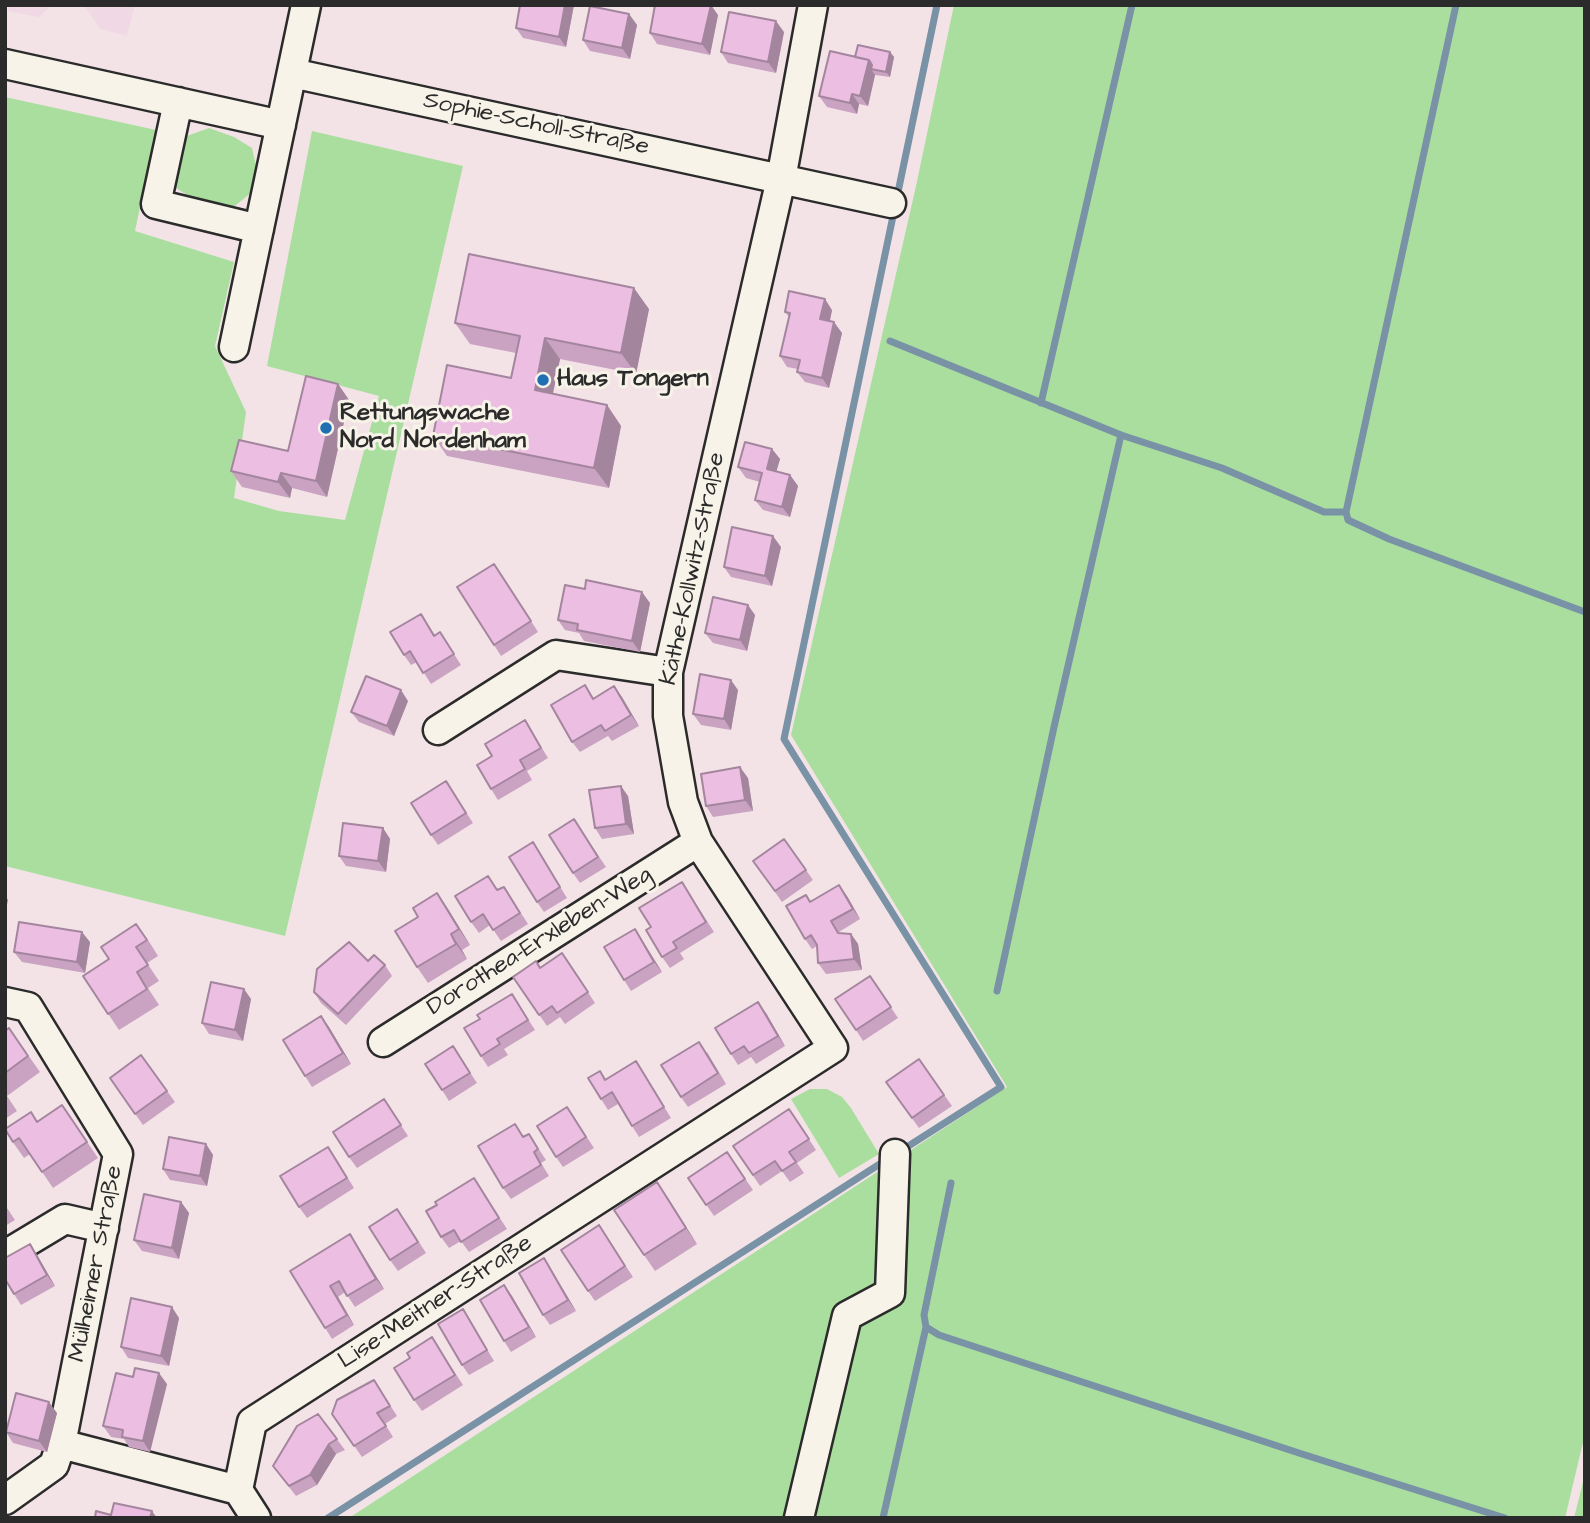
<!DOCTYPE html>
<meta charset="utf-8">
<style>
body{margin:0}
#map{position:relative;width:1590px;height:1523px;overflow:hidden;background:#f3e3e6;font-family:"Architects Daughter",sans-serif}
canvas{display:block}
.frame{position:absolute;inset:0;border:7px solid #2b2b2b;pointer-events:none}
</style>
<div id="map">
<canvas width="1590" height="1523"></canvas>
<div class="frame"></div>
</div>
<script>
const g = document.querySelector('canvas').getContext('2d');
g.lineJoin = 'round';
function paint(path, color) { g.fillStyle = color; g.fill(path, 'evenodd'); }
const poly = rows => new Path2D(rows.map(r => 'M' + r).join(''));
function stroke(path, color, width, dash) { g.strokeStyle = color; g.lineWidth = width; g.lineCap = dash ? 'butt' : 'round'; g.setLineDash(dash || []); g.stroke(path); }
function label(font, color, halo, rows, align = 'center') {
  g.font = font + ' "Architects Daughter",sans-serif'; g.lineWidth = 6; g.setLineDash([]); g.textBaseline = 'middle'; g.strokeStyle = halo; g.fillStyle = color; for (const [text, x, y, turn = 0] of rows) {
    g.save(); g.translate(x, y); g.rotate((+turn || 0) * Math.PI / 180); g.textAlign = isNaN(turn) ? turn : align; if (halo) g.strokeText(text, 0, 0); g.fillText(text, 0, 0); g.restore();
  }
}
paint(poly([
 [9,5,52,5,39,17,8,11],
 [84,5,135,5,127,36,100,29]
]), '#f1d8e5');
paint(poly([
 [954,5,1585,5,1585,1434,1565,1518,349,1518,1007,1087,791,735,916,186],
 [5,97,156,130,135,231,234,262,215,346,246,412,234,498,279,511,345,520,379,396,267,366,312,131,463,166,285,936,5,866],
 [209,128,234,137,252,148,257,170,252,192,231,209,203,205,176,188,170,162,184,137],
 [810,1089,827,1089,842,1097,851,1108,879,1154,839,1178,791,1099],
 [1585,1474,1585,1518,1574,1518]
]), '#aade9f');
stroke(poly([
 [1456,5,1346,512,1348,520,1389,539,1585,612],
 [890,341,1121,435,1222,468,1324,512,1346,512],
 [1041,403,1132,5],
 [997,991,1054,727,1121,435],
 [899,1152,1001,1087,784,739,937,5],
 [951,1183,924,1315,926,1327,939,1335,1302,1454,1505,1518],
 [328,1518,886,1160],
 [883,1518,926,1327]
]), '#7992a6', 7);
const minor = poly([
 [5,64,281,125],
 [292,73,891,203],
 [178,102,156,204,259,229],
 [234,347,306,5],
 [438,730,556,655,668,672],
 [5,1002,28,1007,118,1154,61,1444,54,1465,5,1500],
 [383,1042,698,842],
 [5,1255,65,1219,104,1228],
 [61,1444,238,1490,252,1422,833,1048,698,842,683,802,668,716,668,672,781,179,813,5],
 [238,1490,256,1518],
 [799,1518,847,1316,890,1293,895,1154]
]);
stroke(minor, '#2b2b2b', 33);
stroke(minor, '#f7f3e8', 28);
paint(poly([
 [520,5,574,5,566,47,523,38,516,28],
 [629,14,637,25,630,59,590,51,583,40],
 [718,15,710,55,657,44,650,33],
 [784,32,776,73,728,63,721,52],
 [890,52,894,57,890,77,875,75,868,106,859,104,857,114,827,107,819,96],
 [649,309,636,374,560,359,553,394,607,405,621,426,609,488,447,456,433,436,511,378,516,353,470,344,455,323],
 [832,310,830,321,842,333,829,388,805,382,797,372,798,369,787,367,780,356,789,317,785,312],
 [338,384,349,400,327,497,292,488,290,498,242,487,231,471,288,451],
 [772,449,780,459,776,471,790,475,798,486,790,517,763,510,755,500,760,482,746,478,738,467],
 [781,547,772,586,731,577,724,567],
 [502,575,538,632,501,656,494,645],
 [650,603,640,652,584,641,579,633,565,630,558,620],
 [421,614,435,635,440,632,461,665,431,684,417,662,411,665,404,655],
 [755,615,747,651,713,643,705,633],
 [614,686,639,726,612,741,608,736,580,752,572,742,594,698],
 [738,690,731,730,701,725,693,714],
 [408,701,394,736,359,722,351,712],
 [525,720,548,758,527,771,532,780,498,800,491,789,492,756],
 [748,778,753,811,713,817,706,806],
 [446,781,473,823,438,845,431,835],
 [628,796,634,834,602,839,595,828],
 [574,819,606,867,580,883,573,873],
 [383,828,390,839,386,872,346,866,339,856],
 [784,839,813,880,782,902,753,861],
 [533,842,567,898,544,912,537,902],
 [682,882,714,932,680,953,684,959,670,968,662,957,651,927],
 [504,887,528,924,501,941,490,925,479,933,471,922,498,890],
 [437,893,448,909,470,945,462,950,467,959,428,983,417,967,418,917],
 [847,896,860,919,839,932,839,933,851,934,858,944,862,970,826,974,818,963,817,946,812,949,805,939,810,901],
 [148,940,158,956,147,963,159,981,148,988,159,1005,119,1030,83,976],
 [642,940,662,972,631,991,624,980],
 [90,942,85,973,22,962,14,952],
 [562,953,595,1003,565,1024,560,1017,547,1026,513,977,540,968],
 [368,961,385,965,392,976,346,1025,321,1003,314,992],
 [870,976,898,1018,863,1041,856,1030],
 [512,994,535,1030,504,1049,508,1055,488,1067,481,1056,480,1019],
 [251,999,243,1041,209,1034,202,1023],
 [766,1013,785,1046,756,1064,751,1057,738,1065,731,1054],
 [329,1027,351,1064,312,1087,305,1076],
 [9,1028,40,1072,7,1096,17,1111,5,1119,5,1031],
 [707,1052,726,1084,688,1107,681,1097],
 [141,1055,175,1102,143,1125,110,1078],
 [460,1057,477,1083,449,1101,442,1090],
 [919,1059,952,1106,919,1128,886,1082],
 [600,1071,606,1079,643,1072,671,1118,639,1137,618,1104,608,1110,601,1099],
 [384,1099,408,1136,357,1168,349,1157],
 [62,1105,98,1158,53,1188,30,1154,24,1158,5,1131,37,1122],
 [567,1107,594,1148,563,1167,556,1157],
 [789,1109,816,1150,797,1163,804,1173,790,1182,782,1171,760,1186,733,1146],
 [529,1134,546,1160,541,1163,549,1176,511,1199,503,1188,524,1137],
 [206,1144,213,1155,207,1186,170,1180,163,1169],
 [727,1152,753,1190,714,1216,688,1178],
 [335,1157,354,1188,307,1218,299,1207],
 [474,1178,507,1229,469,1252,461,1241,449,1248,441,1237,437,1205],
 [657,1182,697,1244,655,1271,644,1255],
 [181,1202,189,1213,179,1259,142,1251,134,1240],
 [5,1205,15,1220,5,1226],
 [405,1220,426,1253,398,1271,390,1260],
 [599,1225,633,1277,595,1301,588,1291],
 [350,1234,384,1289,355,1307,345,1292,338,1297,354,1325,332,1339,290,1271],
 [37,1255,55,1286,21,1305,14,1294],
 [544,1258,576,1311,550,1325,543,1315],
 [504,1285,536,1337,511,1352,504,1341],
 [463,1309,494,1361,469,1375,462,1365],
 [179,1318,169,1366,128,1358,121,1347],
 [439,1348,463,1385,422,1411,414,1400],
 [374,1380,397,1416,385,1424,393,1437,362,1457,332,1414],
 [167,1384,150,1452,129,1447,124,1439,111,1437,103,1426],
 [57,1413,47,1452,13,1443,6,1432],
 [318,1414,345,1450,336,1454,317,1485,296,1496,273,1466]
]), '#caa3c2');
paint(poly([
 [565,5,574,5,566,47,559,37],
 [711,5,718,15,710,55,702,44],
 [629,14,637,25,630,59,622,48],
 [776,21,784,32,776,73,768,62],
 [890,52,894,57,890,77,886,72],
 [869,60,876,70,871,69,875,75,868,106,860,96],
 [852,94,859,104,857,114,850,103],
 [634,288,649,309,636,374,621,353],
 [825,299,832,310,828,329,820,319],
 [834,322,842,333,829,388,822,378],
 [545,338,560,359,549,411,535,390],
 [338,384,349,400,327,497,316,481],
 [607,405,621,426,609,488,594,468],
 [772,449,780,459,774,480,767,469],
 [281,473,292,488,290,498,278,482],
 [790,475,798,486,790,517,782,507],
 [773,536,781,547,772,586,765,576],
 [642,592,650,603,640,652,632,641],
 [748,605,755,615,747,651,740,640],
 [731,680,738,690,731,730,724,719],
 [614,686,622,697,639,726,631,715],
 [401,690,408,701,394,736,387,726],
 [740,767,748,778,753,811,745,800],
 [621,786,628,796,634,834,626,824],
 [383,828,390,839,386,872,378,861],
 [839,885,847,896,860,919,853,909],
 [437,893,448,909,470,945,459,929],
 [5,895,8,900,5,914],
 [635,929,642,940,662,972,654,962],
 [82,932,90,942,85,973,77,962],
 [451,934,462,950,467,959,456,944],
 [851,934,858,944,862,970,854,959],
 [244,989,251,999,243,1041,235,1030],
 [758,1002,766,1013,785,1046,778,1036],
 [321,1016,329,1027,351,1064,343,1053],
 [206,1144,213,1155,207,1186,200,1176],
 [657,1182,668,1198,697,1244,686,1228],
 [181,1202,189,1213,179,1259,172,1248],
 [350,1234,357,1245,384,1289,376,1279],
 [30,1244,37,1255,55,1286,47,1275],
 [544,1258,551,1269,576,1311,568,1300],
 [504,1285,512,1296,536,1337,529,1327],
 [330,1286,338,1297,354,1325,347,1315],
 [172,1307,179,1318,169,1366,161,1356],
 [159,1373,167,1384,150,1452,143,1441],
 [49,1402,57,1413,47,1452,39,1441],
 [329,1444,336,1454,317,1485,310,1475],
 [152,1511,157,1518,150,1518]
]), '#a4859e');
const building = poly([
 [520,5,565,5,559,37,516,28,520,5],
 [655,5,711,5,702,44,650,33,655,5],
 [590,6,629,14,622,48,583,40,590,6],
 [729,12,776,21,768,62,721,52,729,12],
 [858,45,890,52,886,72,871,69,872,65,869,60,855,57,858,45],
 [830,51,869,60,860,96,852,94,850,103,819,96,830,51],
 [469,254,634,288,621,353,545,338,535,390,607,405,594,468,433,436,447,365,511,378,520,336,455,323,469,254],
 [789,291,825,299,820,319,834,322,822,378,797,372,800,360,780,356,790,313,785,312,789,291],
 [306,376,338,384,316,481,281,473,278,482,231,471,239,440,288,451,306,376],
 [745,442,772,449,767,469,790,475,782,507,755,500,762,473,738,467,745,442],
 [732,527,773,536,765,576,724,567,732,527],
 [494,564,531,621,494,645,457,587,494,564],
 [586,580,642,592,632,641,577,630,578,624,558,620,565,585,585,589,586,580],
 [713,597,748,605,740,640,705,633,713,597],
 [421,614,434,636,440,632,454,654,423,673,410,651,404,655,390,632,421,614],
 [700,674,731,680,724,719,693,714,700,674],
 [366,676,401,690,387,726,351,712,366,676],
 [585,685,593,699,614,686,631,715,605,731,601,725,572,742,551,705,585,685],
 [525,720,541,748,520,760,525,769,491,789,477,765,492,756,485,744,525,720],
 [740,767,745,800,706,806,701,774,740,767],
 [446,781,466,813,431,835,411,803,446,781],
 [621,786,626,824,595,828,589,790,621,786],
 [574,819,598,857,573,873,549,835,574,819],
 [343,823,383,828,378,861,339,856,343,823],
 [784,839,806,870,775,891,753,861,784,839],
 [533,842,560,887,537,902,509,857,533,842],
 [488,876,497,890,504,887,520,913,493,930,483,914,471,922,455,896,488,876],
 [682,882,706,922,673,942,677,948,662,957,646,930,651,927,639,908,682,882],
 [839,885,853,909,831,921,838,933,851,934,854,959,818,963,817,945,811,935,805,939,786,906,806,895,810,902,839,885],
 [437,893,459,929,451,934,456,944,417,967,395,931,418,917,413,908,437,893],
 [19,922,82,932,77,962,14,952,19,922],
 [136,924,147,940,136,947,148,965,137,972,147,989,108,1014,83,976,109,959,101,947,136,924],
 [635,929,654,962,624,980,604,947,635,929],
 [349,942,368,961,374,955,385,965,338,1014,314,992,317,969,349,942],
 [562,953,588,992,557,1013,552,1006,539,1015,513,977,536,961,540,968,562,953],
 [870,976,891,1007,856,1030,835,999,870,976],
 [211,982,244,989,235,1030,202,1023,211,982],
 [512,994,528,1020,497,1039,500,1044,481,1056,464,1028,480,1019,477,1015,512,994],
 [758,1002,778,1036,749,1053,744,1046,731,1054,715,1028,758,1002],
 [321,1016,343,1053,305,1076,283,1040,321,1016],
 [9,1028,28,1056,5,1073,5,1031,9,1028],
 [699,1042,718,1073,681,1097,661,1065,699,1042],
 [453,1046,470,1073,442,1090,425,1064,453,1046],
 [141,1055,167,1091,135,1114,110,1078,141,1055],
 [919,1059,944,1095,912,1118,886,1082,919,1059],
 [636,1061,664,1107,632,1126,612,1092,601,1099,588,1078,600,1071,605,1080,636,1061],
 [384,1099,401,1125,349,1157,333,1132,384,1099],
 [62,1105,87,1142,42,1172,19,1138,13,1142,5,1129,31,1112,37,1122,62,1105],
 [567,1107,586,1137,556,1157,537,1126,567,1107],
 [789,1109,809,1139,789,1152,796,1162,782,1171,775,1161,753,1175,733,1146,789,1109],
 [515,1124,523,1137,529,1134,538,1149,534,1152,541,1165,503,1188,478,1146,515,1124],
 [169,1137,206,1144,200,1176,163,1169,169,1137],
 [328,1147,347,1178,299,1207,280,1176,328,1147],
 [727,1152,745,1179,706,1205,688,1178,727,1152],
 [474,1178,499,1218,461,1242,454,1230,441,1237,426,1211,437,1205,435,1202,474,1178],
 [657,1182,686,1228,644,1255,614,1210,657,1182],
 [144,1194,181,1202,172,1248,134,1240,144,1194],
 [397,1209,418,1242,390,1260,369,1227,397,1209],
 [599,1225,625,1266,588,1291,561,1250,599,1225],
 [350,1234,376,1279,347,1296,339,1281,330,1286,347,1315,325,1328,290,1271,350,1234],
 [30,1244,47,1275,14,1294,5,1279,5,1258,30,1244],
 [544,1258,568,1300,543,1315,519,1273,544,1258],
 [504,1285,529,1327,504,1341,480,1300,504,1285],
 [131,1298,172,1307,161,1356,121,1347,131,1298],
 [463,1309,487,1350,462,1365,438,1324,463,1309],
 [432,1337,455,1375,414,1400,394,1368,410,1358,407,1353,432,1337],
 [135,1368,159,1373,143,1441,122,1437,123,1430,103,1426,116,1373,133,1377,135,1368],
 [374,1380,390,1406,377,1413,386,1426,354,1446,332,1414,337,1400,374,1380],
 [16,1393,49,1402,39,1441,6,1432,16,1393],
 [318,1414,337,1439,329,1444,310,1475,289,1486,273,1466,297,1426,318,1414],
 [114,1503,152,1511,150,1518,95,1518,96,1511,111,1515,114,1503]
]);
paint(building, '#ebbee2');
stroke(building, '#a4859e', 2);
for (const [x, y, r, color] of [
 [543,380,7,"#1f6fb2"],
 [326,428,7,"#1f6fb2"]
]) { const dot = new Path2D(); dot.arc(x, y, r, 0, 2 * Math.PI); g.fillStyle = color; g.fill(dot); stroke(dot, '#f7f3e8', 2.5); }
label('24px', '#2b2b2b', '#f7f3e8', [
 ["Sophie-Scholl-Straße",536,125,12],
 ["Käthe-Kollwitz-Straße",694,569,-78],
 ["Dorothea-Erxleben-Weg",540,942,-32],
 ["Mülheimer Straße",97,1264,-79],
 ["Lise-Meitner-Straße",436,1303,-33]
]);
label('bold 24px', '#2b2b2b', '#f7f3e8', [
 ["Haus Tongern",557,380],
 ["Rettungswache",340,414],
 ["Nord Nordenham",340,442]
], 'left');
</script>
